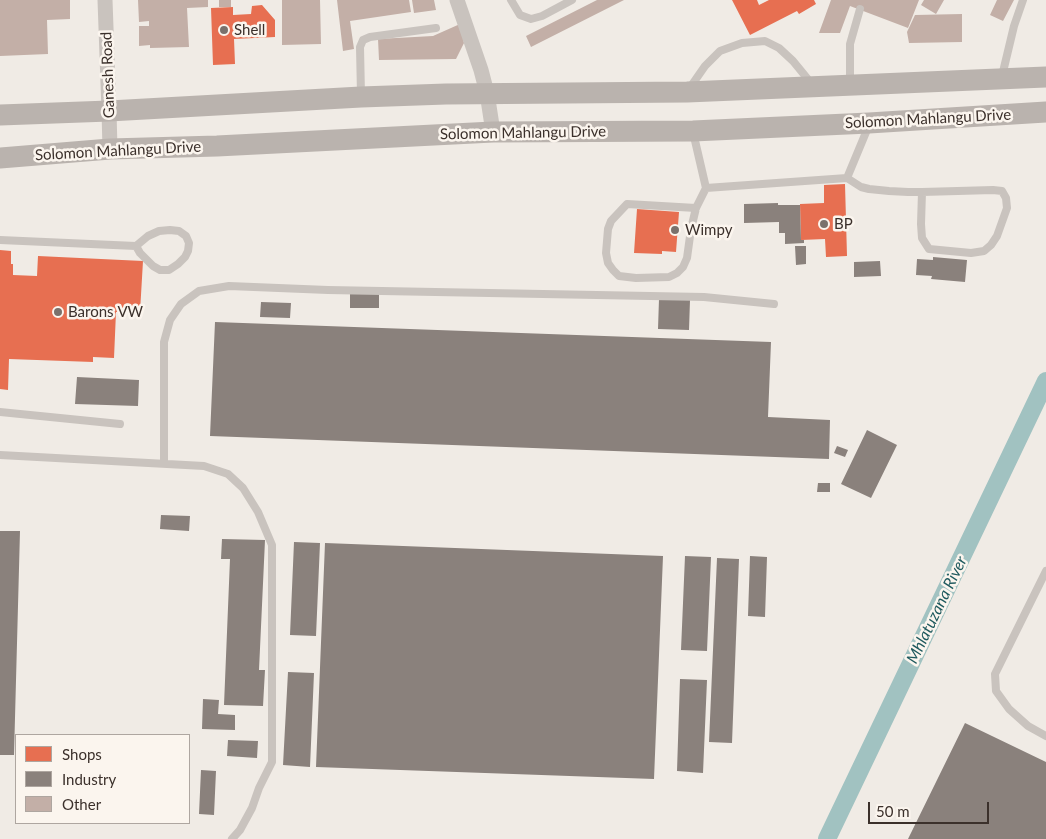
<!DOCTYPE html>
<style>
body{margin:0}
#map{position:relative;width:1046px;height:839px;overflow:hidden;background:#f0ebe5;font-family:Lato,sans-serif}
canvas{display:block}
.legend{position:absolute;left:15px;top:734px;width:175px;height:90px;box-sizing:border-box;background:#fbf5ee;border:1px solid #aea6a0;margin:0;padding:6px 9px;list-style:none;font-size:15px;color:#3b302b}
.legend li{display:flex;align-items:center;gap:10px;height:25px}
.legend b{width:25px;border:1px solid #aea6a0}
.scale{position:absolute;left:868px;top:802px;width:121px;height:22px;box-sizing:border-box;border:2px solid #3b302b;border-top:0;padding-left:6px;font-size:15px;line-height:18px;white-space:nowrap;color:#3b302b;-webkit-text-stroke:4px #fbf5ee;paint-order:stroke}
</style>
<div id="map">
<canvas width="1046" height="839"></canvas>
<ul class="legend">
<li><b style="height:14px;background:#e76f51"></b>Shops</li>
<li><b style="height:14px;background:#8a817c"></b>Industry</li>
<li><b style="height:14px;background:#c3afa7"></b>Other</li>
</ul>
<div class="scale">50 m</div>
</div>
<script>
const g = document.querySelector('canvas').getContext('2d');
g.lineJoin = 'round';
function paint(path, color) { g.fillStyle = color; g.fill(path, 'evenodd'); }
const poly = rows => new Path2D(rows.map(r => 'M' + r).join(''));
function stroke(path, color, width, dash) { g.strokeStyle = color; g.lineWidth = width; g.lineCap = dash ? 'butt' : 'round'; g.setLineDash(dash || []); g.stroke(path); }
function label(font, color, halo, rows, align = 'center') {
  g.font = font + ' Lato,sans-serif'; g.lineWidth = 5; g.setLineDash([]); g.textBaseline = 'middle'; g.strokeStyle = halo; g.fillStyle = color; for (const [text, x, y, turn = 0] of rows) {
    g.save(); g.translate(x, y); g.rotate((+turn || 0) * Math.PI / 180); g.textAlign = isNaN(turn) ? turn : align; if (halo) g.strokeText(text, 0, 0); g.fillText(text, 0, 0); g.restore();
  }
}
paint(poly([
 [732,0,757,0,759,5,769,0,814,0,816,4,799,14,797,11,750,35],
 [262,5,275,20,275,37,234,39,235,64,213,65,211,8,233,7,233,15,251,14,252,6],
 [845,184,847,256,826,257,825,239,801,240,800,204,824,203,824,185],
 [637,209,679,212,676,252,662,251,662,254,634,253],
 [0,250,11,251,11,264,13,264,13,275,37,276,38,256,143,261,140,312,116,312,114,358,93,357,93,362,9,359,8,390,0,389]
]), '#e76f51');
paint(poly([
 [778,203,778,205,800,205,801,240,804,240,804,243,785,244,785,233,779,233,779,222,744,223,744,204],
 [795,246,806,246,806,264,796,265],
 [933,257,967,260,965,282,931,279,932,276,916,275,917,259,933,260],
 [880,261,881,276,854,277,854,262],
 [350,293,379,293,379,308,350,308],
 [659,299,690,300,689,330,658,329],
 [261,302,291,303,290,318,260,317],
 [215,322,771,342,768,417,830,420,829,459,210,436],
 [77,377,139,380,138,406,75,404],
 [867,430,897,445,871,498,841,484],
 [837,446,848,450,845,457,834,453],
 [818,483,830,483,830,492,817,492],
 [161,515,190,516,189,531,160,529],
 [0,531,20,531,14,755,0,755],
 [222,539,265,540,259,670,265,670,263,706,224,705,230,559,221,559],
 [294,542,320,543,316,636,290,635],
 [325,543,663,556,654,779,316,767],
 [685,556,711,557,707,651,681,650],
 [750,556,767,557,765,617,748,616],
 [717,558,739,559,732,743,709,742],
 [288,672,314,673,310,767,283,765],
 [680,679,707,680,703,773,677,771],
 [203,699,219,700,218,714,235,715,235,730,202,729],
 [965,723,1046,762,1046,839,908,839],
 [228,740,258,741,257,758,227,756],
 [201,770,216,771,214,815,199,814]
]), '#8a817c');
stroke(poly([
 [827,839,1046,381]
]), '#a1c2c1', 18);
paint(poly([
 [0,0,70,0,70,19,47,20,48,54,0,56],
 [138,0,208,0,208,7,187,8,189,47,150,48,150,45,139,46,139,26,149,26,149,21,139,22],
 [219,0,231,0,231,7,219,7],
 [282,0,320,0,321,44,282,45],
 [337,0,409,0,411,12,350,21,354,49,343,51],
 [412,0,434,0,436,10,414,13],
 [597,0,624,0,531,47,526,36],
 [831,0,919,0,908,28,850,6,840,33,819,33],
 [924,0,944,0,936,14,921,5],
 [997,0,1014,0,1003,21,990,15],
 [962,14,962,42,909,43,907,32,915,15],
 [460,24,464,43,456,59,379,60,378,39,433,36]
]), '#c3afa7');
stroke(poly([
 [511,0,520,15,531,19,542,16,572,0],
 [1002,76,1014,26,1023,0],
 [850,83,850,44,860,9],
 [689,89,705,66,720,51,742,43,765,41,779,48,793,61,811,83],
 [361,95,360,47,363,40,370,37,436,28],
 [693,132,706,188,847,178,869,125],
 [847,178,861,187,869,189,889,191,908,192,922,192,993,190,1002,191,1006,198,1007,208,997,236,991,245,984,251,971,253,929,249,922,238,921,224,922,192],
 [696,208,627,204,611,221,608,229,606,253,608,263,613,270,619,276,636,278,669,277,677,273,683,267,687,258,691,229,696,208,706,188],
 [0,240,136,246,148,236,159,231,170,230,179,231,186,236,189,243,188,251,185,257,178,264,169,270,160,270,153,266,140,253,136,246],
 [0,412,120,424],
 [0,455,204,466,228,474,243,488,258,512,272,545,272,762,259,788,252,808,240,830,232,839],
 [164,464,164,342,170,320,181,304,199,291,229,286,328,290,704,297,774,304],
 [1046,571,995,674,996,691,1009,709,1028,726,1046,736]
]), '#c9c3be', 8);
stroke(poly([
 [105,0,109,111,110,149],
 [457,0,481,70,487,93,493,132]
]), '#c9c3be', 15);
stroke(poly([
 [0,115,109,111,361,97,446,94,687,92,1046,77],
 [0,158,110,149,217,146,493,132,693,131,869,123,1046,112]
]), '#bab3ae', 21);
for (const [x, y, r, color] of [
 [224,30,5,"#7a716c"],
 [824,224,5,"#7a716c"],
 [675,230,5,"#7a716c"],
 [58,312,5,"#7a716c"]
]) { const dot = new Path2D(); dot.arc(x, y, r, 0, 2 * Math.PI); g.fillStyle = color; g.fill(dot); stroke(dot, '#fbf5ee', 2); }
label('15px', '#3b302b', '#fbf5ee', [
 ["Shell",234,30],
 ["BP",834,224],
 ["Wimpy",685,230],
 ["Barons VW",68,312]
], 'left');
label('15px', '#3b302b', '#fbf5ee', [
 ["Ganesh Road",108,75,-92],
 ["Solomon Mahlangu Drive",928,119,-3],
 ["Solomon Mahlangu Drive",523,133,-1],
 ["Solomon Mahlangu Drive",118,151,-3]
]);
label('italic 16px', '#1f5a5e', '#fbf5ee', [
 ["Mhlatuzana River",937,610,-64]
]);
</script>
